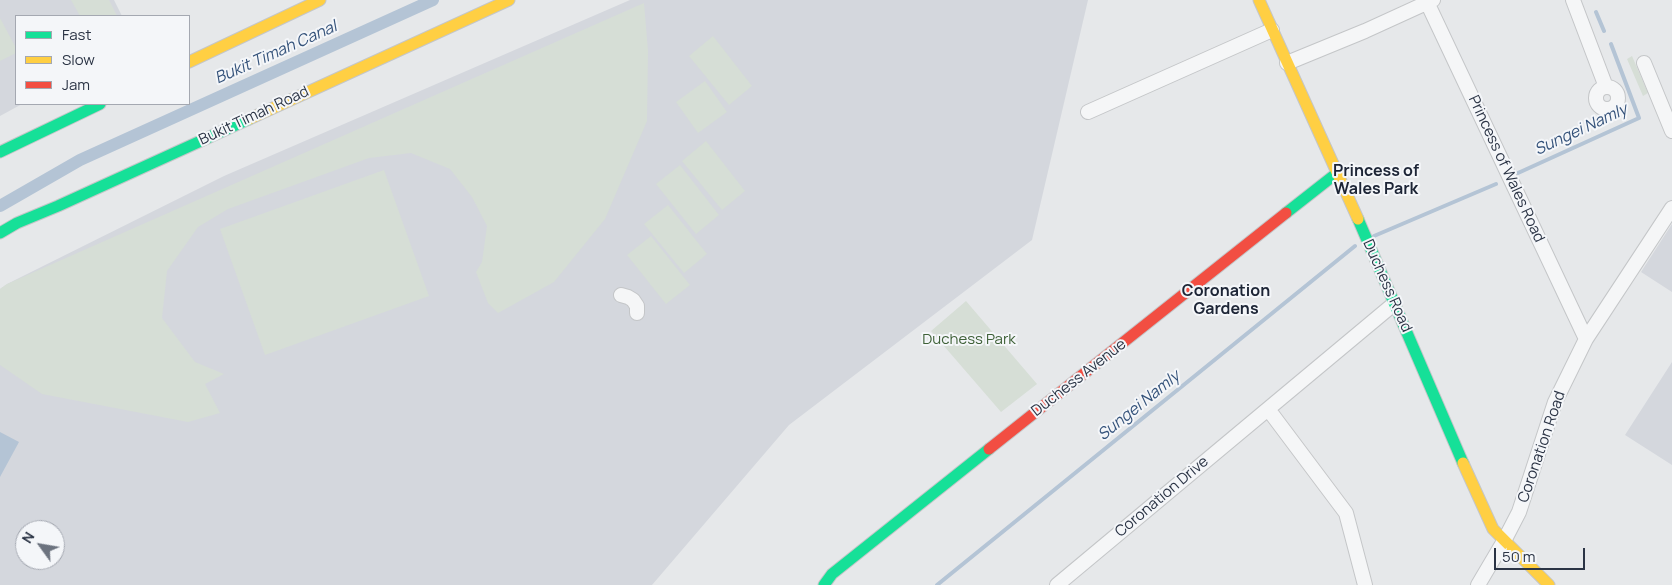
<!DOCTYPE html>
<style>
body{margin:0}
#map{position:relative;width:1672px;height:585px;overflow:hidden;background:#e6e8ea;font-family:Manrope,sans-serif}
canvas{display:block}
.legend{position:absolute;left:15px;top:15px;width:175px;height:90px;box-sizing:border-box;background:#f4f6f9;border:1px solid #a4a8b1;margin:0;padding:6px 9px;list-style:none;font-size:15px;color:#2b3445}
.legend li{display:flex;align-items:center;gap:10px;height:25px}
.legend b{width:25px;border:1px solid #a4a8b1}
.north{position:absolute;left:15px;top:520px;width:50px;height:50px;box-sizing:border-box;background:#f4f6f9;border:1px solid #a4a8b1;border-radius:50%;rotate:302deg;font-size:14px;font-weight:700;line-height:20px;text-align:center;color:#2b3445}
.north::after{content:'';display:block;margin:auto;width:18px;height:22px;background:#6c737f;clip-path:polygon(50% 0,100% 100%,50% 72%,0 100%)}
.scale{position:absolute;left:1494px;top:548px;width:91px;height:22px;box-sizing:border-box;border:2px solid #2b3445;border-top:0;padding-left:6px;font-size:15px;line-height:18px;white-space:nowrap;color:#2b3445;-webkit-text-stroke:4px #f4f6f9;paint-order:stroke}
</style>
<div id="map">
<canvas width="1672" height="585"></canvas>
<ul class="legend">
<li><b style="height:6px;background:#16e098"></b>Fast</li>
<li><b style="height:6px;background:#ffcf43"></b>Slow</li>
<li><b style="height:6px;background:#f24e42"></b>Jam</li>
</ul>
<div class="north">N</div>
<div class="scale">50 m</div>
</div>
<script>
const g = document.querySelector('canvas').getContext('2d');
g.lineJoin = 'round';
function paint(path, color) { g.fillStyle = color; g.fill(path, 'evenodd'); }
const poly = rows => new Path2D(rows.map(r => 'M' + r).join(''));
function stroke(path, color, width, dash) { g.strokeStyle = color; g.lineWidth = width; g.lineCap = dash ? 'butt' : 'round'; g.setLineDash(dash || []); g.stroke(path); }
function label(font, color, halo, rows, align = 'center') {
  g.font = font + ' Manrope,sans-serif'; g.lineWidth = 4; g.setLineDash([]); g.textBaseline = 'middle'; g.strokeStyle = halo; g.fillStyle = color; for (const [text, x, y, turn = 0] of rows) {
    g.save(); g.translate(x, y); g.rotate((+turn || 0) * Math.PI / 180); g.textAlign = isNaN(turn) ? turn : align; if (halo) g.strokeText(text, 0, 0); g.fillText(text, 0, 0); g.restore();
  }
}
paint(poly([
 [0,0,114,0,122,16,16,16,16,104,22,104,0,116],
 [630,0,1088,0,1032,240,789,425,652,585,0,585,0,289,7,284,224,176],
 [25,530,55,530,55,560,25,560],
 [1672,224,1672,292,1641,272],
 [1672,362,1672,465,1625,435]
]), '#d4d7dd');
paint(poly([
 [71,0,109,0,117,16,80,16],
 [644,3,648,51,647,121,605,219,554,282,498,313,488,303,476,272,482,262,487,226,472,197,450,169,411,153,369,158,228,209,198,227,167,271,162,318,195,362,224,374,205,384,220,413,188,422,42,394,0,365,0,289,7,284],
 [0,18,16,48,16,53,0,61],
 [713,36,752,86,729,105,689,56],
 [1632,56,1648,93,1643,96,1627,59],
 [705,81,727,112,698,133,676,102],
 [706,141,745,191,722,210,682,161],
 [680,165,719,215,696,234,656,184],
 [384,170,429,296,265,355,220,229],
 [668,205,707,254,684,273,644,224],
 [651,236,690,285,666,304,627,255],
 [966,301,1037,384,1001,412,931,331]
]), '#d6ded6');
paint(poly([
 [0,432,19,442,0,477]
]), '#b4c4d5');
stroke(poly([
 [1596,12,1604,31],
 [1518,173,1639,118,1611,44],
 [1374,236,1496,184],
 [937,585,1355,246]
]), '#b4c4d5', 4);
stroke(poly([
 [0,206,80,160,433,0]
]), '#b4c4d5', 12);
const street = poly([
 [1426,0,1586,339],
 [1573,0,1606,87],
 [1287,63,1365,31,1433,0],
 [1644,63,1672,131],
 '1596 98a11 11 0 1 1 22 0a11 11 0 1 1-22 0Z',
 [1088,112,1272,30],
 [621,295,628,297,633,300,637,306,637,313],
 [1268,409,1346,513,1365,585],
 [1057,585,1395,303],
 [1478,585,1504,541,1519,512,1555,402,1586,339,1672,208]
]);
const fast = poly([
 [0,152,100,104],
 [1286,213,1337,173],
 [1358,219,1463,463],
 [0,233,17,223,58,206,249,119],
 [824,585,832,574,989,449]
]);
const slow = poly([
 [1259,0,1358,219],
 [189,62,320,0],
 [249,119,509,0],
 [1463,463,1493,529,1549,585]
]);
const jam = poly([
 [989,449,1286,213]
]);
stroke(street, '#c4c6c8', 16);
stroke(fast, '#c4c6c8', 13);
stroke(slow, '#c4c6c8', 13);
stroke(jam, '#c4c6c8', 13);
stroke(street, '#f5f6f7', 14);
stroke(fast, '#16e098', 11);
stroke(slow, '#ffcf43', 11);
stroke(jam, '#f24e42', 11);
label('15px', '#2b3445', '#f4f6f9', [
 ["Bukit Timah Road",254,116,-25],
 ["Princess of Wales Road",1506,169,65],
 ["Duchess Road",1387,286,66],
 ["Duchess Avenue",1079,378,-38],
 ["Coronation Road",1542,447,-71],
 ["Coronation Drive",1162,497,-40]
]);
label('15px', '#3f6138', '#f4f6f9', [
 ["Duchess Park",969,340]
]);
label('italic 16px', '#34527a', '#f4f6f9', [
 ["Bukit Timah Canal",276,53,-24],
 ["Sungei Namly",1581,130,-25],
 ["Sungei Namly",1139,406,-39]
]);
label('bold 16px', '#1d2536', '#f4f6f9', [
 ["Princess of",1376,172],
 ["Wales Park",1376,190],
 ["Coronation",1226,292],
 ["Gardens",1226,310]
]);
</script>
